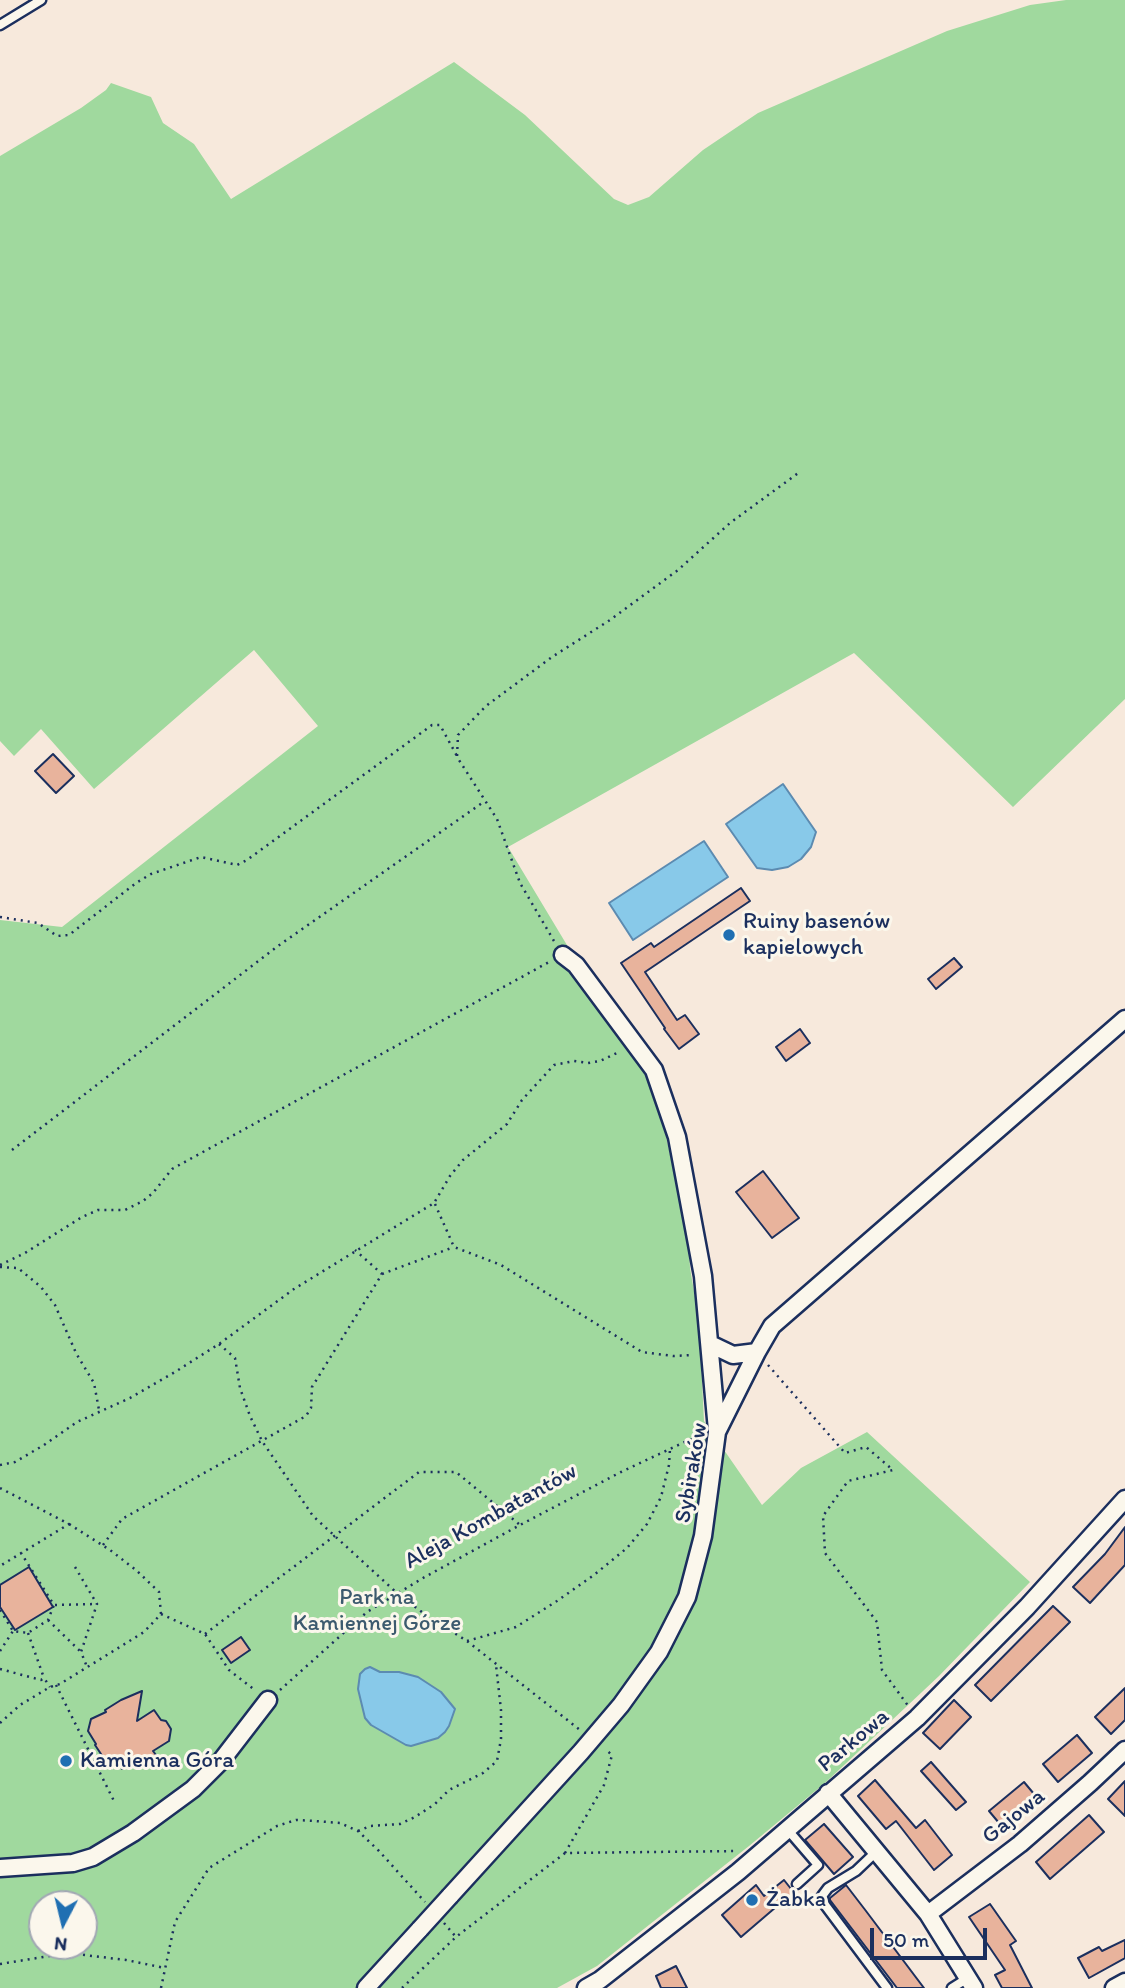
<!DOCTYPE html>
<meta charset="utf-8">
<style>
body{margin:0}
#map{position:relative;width:1125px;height:1988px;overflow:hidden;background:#f7e9dc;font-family:Itim,sans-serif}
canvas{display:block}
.north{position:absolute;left:28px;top:1890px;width:70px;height:70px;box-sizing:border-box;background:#fbf7ec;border:2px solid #a1a7b3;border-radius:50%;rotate:187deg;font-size:19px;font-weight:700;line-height:28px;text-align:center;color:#1b2f5e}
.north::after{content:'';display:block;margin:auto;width:24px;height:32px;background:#1f6fb2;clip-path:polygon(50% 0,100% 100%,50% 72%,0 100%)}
.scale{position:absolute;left:870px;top:1928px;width:117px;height:32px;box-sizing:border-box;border:4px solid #1b2f5e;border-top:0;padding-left:9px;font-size:21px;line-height:24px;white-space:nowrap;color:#1b2f5e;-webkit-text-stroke:5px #fbf7ec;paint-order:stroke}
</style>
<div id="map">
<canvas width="1125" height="1988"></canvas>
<div class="north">N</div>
<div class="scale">50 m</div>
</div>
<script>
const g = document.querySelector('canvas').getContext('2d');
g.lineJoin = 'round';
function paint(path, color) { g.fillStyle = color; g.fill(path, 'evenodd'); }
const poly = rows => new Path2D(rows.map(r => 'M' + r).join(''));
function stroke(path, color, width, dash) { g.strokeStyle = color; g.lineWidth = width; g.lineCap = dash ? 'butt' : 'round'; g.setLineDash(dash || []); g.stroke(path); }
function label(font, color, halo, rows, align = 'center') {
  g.font = font + ' Itim,sans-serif'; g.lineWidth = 6; g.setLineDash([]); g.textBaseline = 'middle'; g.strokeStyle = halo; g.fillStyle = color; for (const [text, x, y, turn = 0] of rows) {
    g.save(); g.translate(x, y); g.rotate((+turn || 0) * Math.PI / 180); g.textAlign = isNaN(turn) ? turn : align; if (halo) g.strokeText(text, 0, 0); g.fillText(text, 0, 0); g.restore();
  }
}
paint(poly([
 [1066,0,1125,0,1125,699,1013,807,854,653,508,847,609,1015,652,1080,660,1107,689,1245,690,1268,699,1320,704,1421,762,1505,801,1468,867,1432,1030,1582,939,1676,825,1783,749,1846,597,1966,557,1988,0,1988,0,920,62,927,318,726,254,650,94,789,41,729,14,756,0,741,0,156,81,108,106,90,111,83,151,97,163,123,194,144,231,199,454,62,525,115,614,199,628,205,649,197,703,150,758,113,947,31,1030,5],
 [42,1904,84,1904,84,1946,42,1946]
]), '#a0d99e');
const water = poly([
 [783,784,816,832,811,847,801,859,788,867,772,870,757,868,726,824,783,784],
 [704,841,728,877,633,940,609,903,704,841],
 [370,1667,380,1672,399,1672,418,1677,441,1692,455,1709,449,1726,445,1732,438,1738,411,1746,406,1745,371,1725,365,1718,358,1689,360,1674,365,1669,370,1667]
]);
paint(water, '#88c9e9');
stroke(water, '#5c8bb1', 2);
const building = poly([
 [53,754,74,776,56,793,35,771,53,754],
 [741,888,750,901,645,972,677,1020,685,1015,699,1034,679,1049,664,1029,665,1028,621,963,651,943,654,947,741,888],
 [954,958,962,967,936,989,928,979,954,958],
 [800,1029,810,1043,786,1061,776,1047,800,1029],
 [763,1171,799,1218,772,1238,736,1192,763,1171],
 [1125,1527,1125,1565,1090,1603,1073,1587,1105,1554,1125,1527],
 [29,1567,53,1607,15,1630,0,1607,0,1585,29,1567],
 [1053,1606,1070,1622,991,1701,975,1685,1053,1606],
 [241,1637,250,1650,231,1663,222,1650,241,1637],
 [1125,1688,1125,1720,1111,1734,1095,1717,1125,1688],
 [142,1691,137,1721,154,1710,161,1720,166,1721,171,1729,169,1741,153,1751,156,1755,138,1766,135,1761,122,1769,119,1764,111,1769,95,1745,96,1744,88,1731,91,1719,106,1712,105,1710,121,1700,142,1691],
 [954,1700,971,1717,940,1749,923,1733,954,1700],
 [1077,1735,1092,1753,1058,1782,1043,1764,1077,1735],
 [931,1762,966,1802,956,1810,921,1771,931,1762],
 [875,1780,916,1828,925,1820,952,1855,934,1870,896,1821,886,1829,858,1796,875,1780],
 [1125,1781,1125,1816,1108,1799,1125,1781],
 [1024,1782,1039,1800,1004,1829,989,1811,1024,1782],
 [1089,1815,1104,1832,1050,1879,1036,1862,1089,1815],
 [824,1824,853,1857,834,1874,805,1840,824,1824],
 [784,1880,799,1899,789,1908,783,1901,741,1937,722,1915,756,1885,764,1896,784,1880],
 [846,1885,866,1911,924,1988,897,1988,830,1900,830,1898,846,1885],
 [990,1904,1016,1941,1010,1945,1032,1988,1002,1988,995,1975,1005,1970,969,1917,990,1904],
 [1125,1940,1125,1958,1089,1978,1078,1958,1099,1947,1102,1951,1125,1940],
 [676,1966,687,1988,661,1988,656,1976,676,1966]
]);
paint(building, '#e8b39c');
stroke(building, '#1b2f5e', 2);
const service = poly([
 [0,25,41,0],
 [787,1829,818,1865,797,1884],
 [876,1852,856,1871,828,1888,822,1896,825,1905,887,1988],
 [952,1988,968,1978]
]);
const minor = poly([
 [563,955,576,965,654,1070,677,1137,703,1276,717,1430],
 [710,1344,733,1355,757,1352],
 [828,1793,928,1914,974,1988],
 [0,1868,73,1863,93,1857,133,1833,193,1789,221,1761,268,1700],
 [450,1896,581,1752,621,1705,659,1652,687,1597,703,1536,717,1432,757,1352,772,1326,1125,1019],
 [928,1914,1020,1844,1090,1783,1125,1750],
 [366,1988,420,1929],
 [586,1988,600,1980,738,1872,917,1718,1027,1607,1125,1499],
 [1114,1988,1125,1982]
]);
stroke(service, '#1b2f5e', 13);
stroke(minor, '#1b2f5e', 21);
stroke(poly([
 [0,917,38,923,57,936,69,935,136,883,151,874,201,857,237,865,247,860,432,725,440,725,457,756],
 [554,941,520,883,497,819,457,757,458,735,486,706,552,657,610,620,678,570,730,523,801,471],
 [12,1150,278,946,485,801],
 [435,1204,454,1247,501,1265,642,1352,673,1356,693,1355],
 [0,1265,25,1253,82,1217,98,1210,125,1210,143,1201,153,1193,172,1169,549,962],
 [0,1267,18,1268,41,1287,55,1305,76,1353,94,1383,99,1410],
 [382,1274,454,1247],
 [219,1344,235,1358,240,1388,250,1416,262,1441,313,1516,398,1594,430,1618,467,1641,580,1730],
 [768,1365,845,1453,866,1447,893,1470,848,1481,823,1516,825,1553,877,1622,882,1670,909,1707],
 [0,1465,15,1462,44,1445,77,1422,130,1398,175,1372,219,1344,294,1289,434,1203,450,1176,463,1160,507,1124,522,1100,554,1065,574,1061,588,1063,600,1061,619,1052],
 [0,1488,69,1524,0,1566],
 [103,1545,122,1519,306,1416,311,1408,312,1387,382,1274,355,1250],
 [75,1567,97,1604,81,1652,87,1667],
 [55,1605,97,1604],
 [0,1610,13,1631,28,1633,48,1620,54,1605,21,1553],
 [161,1614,205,1634,229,1670,256,1691],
 [48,1620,81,1652],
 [28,1633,44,1678],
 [205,1634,419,1472,456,1472,520,1525],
 [467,1641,516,1627,557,1601,594,1575,627,1548,647,1524,661,1497,669,1465,670,1449],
 [0,1651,13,1631],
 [0,1669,41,1680,44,1678,50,1687],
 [56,1685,114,1801],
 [280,1690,367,1612,423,1578,520,1525,621,1472,689,1440,700,1437],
 [0,1723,20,1705,50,1687,60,1684,144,1632,161,1614,159,1592,136,1570,110,1550,69,1524],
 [358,1831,370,1826,400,1824,415,1817,435,1804,449,1790,483,1773,497,1761,501,1739,501,1710,496,1665],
 [565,1853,604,1785,612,1755,605,1749],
 [444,1923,456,1937],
 [0,1964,68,1953,126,1960,165,1968],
 [161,1988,175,1922,209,1868,277,1826,296,1820,315,1821,340,1823,358,1831,379,1851,425,1902],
 [402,1988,456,1937,565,1853,738,1851]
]), '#1b2f5e', 2.5, [2, 5]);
stroke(service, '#fbf7ec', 8);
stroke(minor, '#fbf7ec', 16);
const minorBridge = poly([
 [420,1929,450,1896]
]);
stroke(minorBridge, '#1b2f5e', 21, []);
stroke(minorBridge, '#fbf7ec', 16);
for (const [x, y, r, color] of [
 [729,935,7,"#1f6fb2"],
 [66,1761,7,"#1f6fb2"],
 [752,1900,7,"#1f6fb2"]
]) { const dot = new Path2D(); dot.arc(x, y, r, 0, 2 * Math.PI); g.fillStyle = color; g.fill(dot); stroke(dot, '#fbf7ec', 2.5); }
label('23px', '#1b2f5e', '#fbf7ec', [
 ["Ruiny basenów",743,922],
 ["kapielowych",743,948],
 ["Kamienna Góra",80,1761],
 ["Żabka",766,1900]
], 'left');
label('23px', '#1b2f5e', '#fbf7ec', [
 ["Sybiraków",692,1473,-80],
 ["Aleja Kombatantów",491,1517,-29],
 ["Parkowa",854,1741,-40],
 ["Gajowa",1014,1817,-39]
]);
label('23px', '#3c5a6e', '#fbf7ec', [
 ["Park na",377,1598],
 ["Kamiennej Górze",377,1624]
]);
</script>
